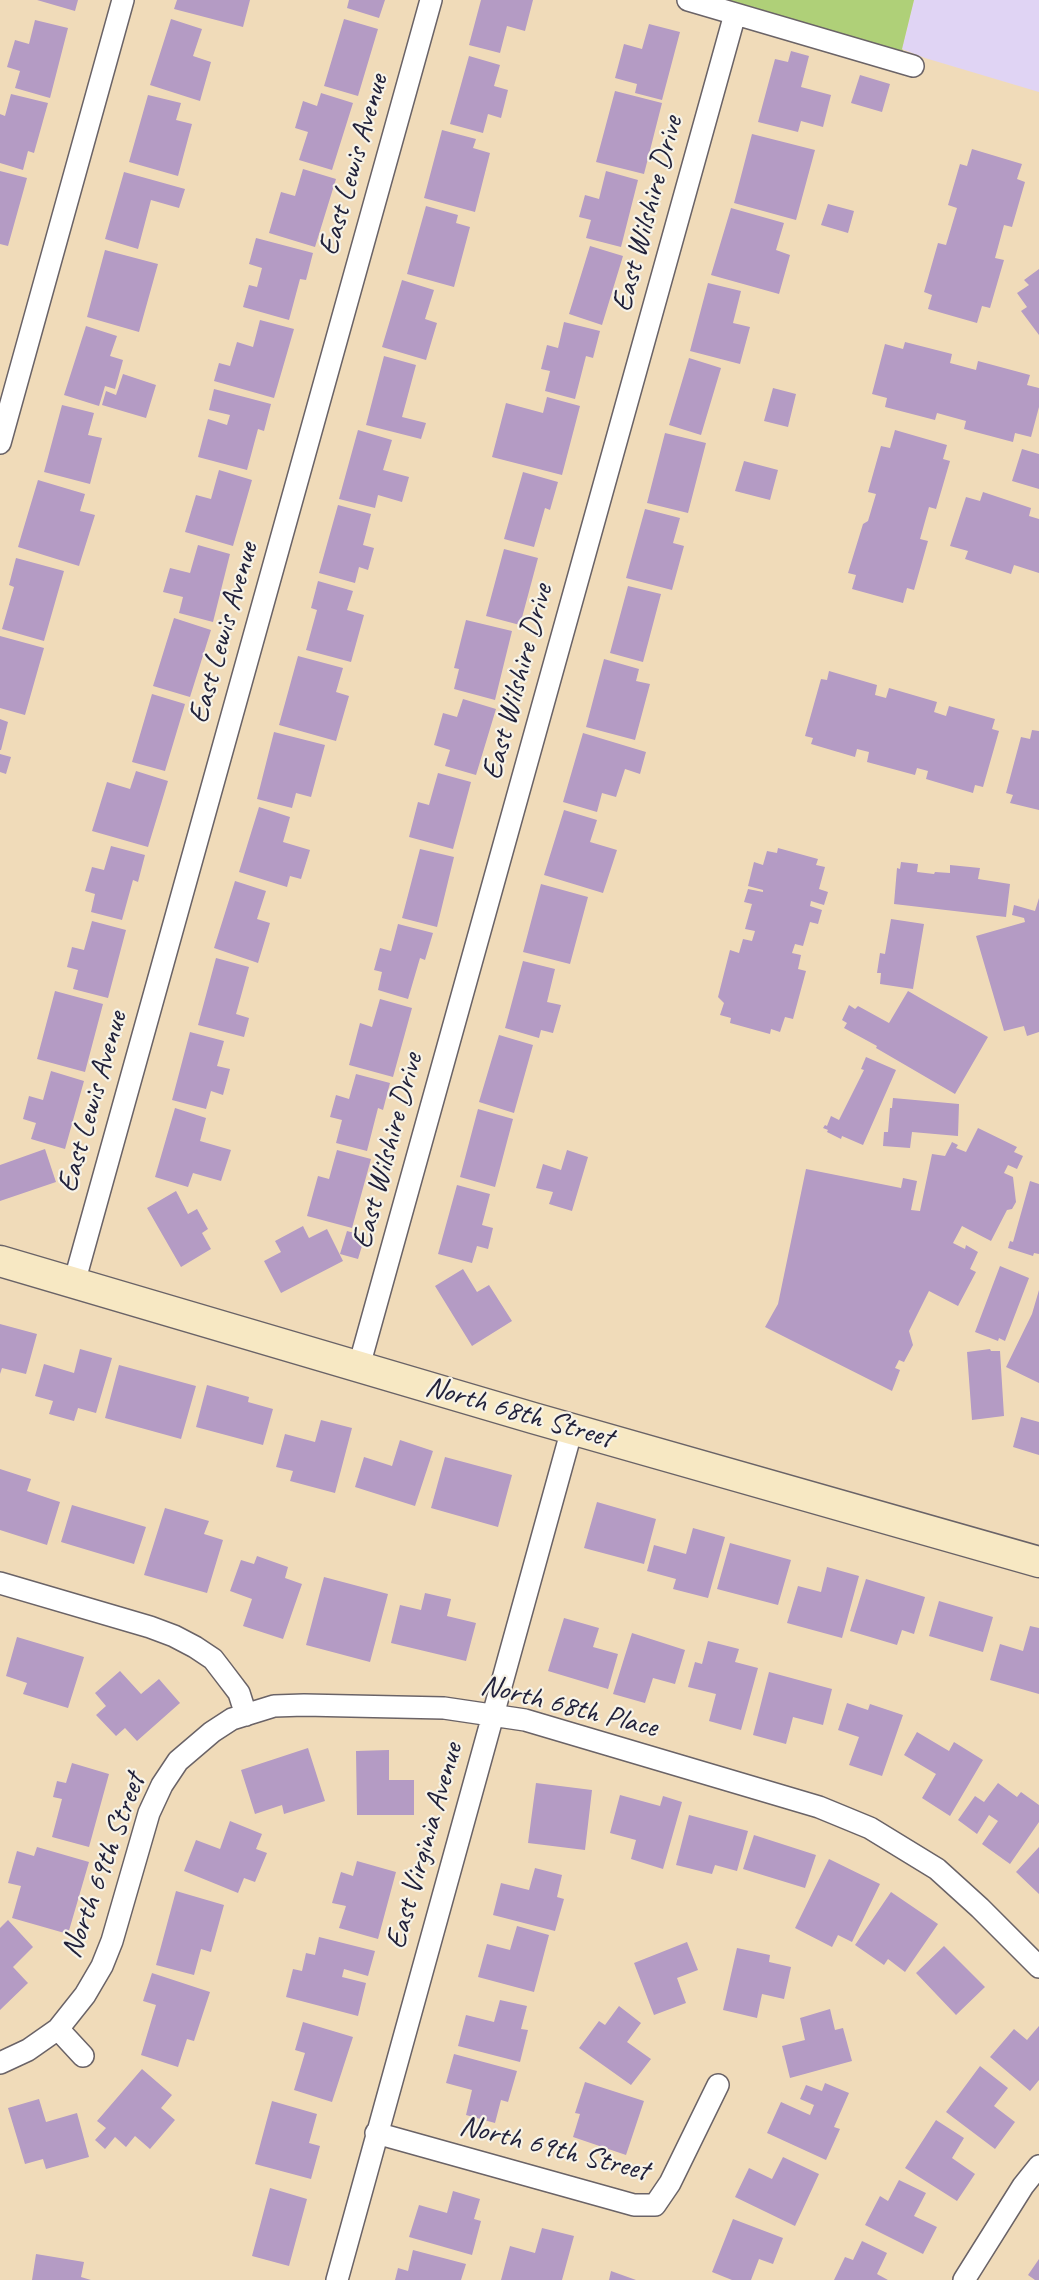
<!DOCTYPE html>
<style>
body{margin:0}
canvas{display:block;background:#f0dbb9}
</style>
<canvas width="1039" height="2280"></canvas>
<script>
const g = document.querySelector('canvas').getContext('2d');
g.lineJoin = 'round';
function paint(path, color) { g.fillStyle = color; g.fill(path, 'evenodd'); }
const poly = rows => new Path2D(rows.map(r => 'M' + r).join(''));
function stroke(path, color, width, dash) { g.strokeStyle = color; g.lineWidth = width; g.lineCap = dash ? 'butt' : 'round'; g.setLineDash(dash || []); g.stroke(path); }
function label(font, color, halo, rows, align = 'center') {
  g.font = font + ' Caveat,sans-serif'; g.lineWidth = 4.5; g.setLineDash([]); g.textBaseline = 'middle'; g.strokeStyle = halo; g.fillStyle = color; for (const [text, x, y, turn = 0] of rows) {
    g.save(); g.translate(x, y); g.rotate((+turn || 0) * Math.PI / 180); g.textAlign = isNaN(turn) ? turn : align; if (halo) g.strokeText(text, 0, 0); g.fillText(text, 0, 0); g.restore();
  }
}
paint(poly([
 [914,0,1039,0,1039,92,925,58,902,49]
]), '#e0d4f4');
paint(poly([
 [688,0,914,0,902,49,913,66]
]), '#afd078');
paint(poly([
 [37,0,78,0,75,11],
 [177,0,250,0,243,27,174,9],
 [349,0,385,0,379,18,347,8],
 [481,0,533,0,525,31,507,26,500,53,469,45],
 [171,19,202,29,193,56,211,62,200,101,150,85],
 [344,19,378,29,358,96,324,86],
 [35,20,68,28,50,98,15,88,20,71,7,67,15,40,29,44],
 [649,24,680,32,662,100,635,93,637,84,615,78,624,44,642,49],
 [791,51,809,56,801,87,831,95,823,127,801,121,798,132,758,122,775,59,788,62],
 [469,56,500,65,494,86,508,90,501,118,488,114,483,133,450,124],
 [860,75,890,84,882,112,851,103],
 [615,91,662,103,644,174,596,162],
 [321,93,353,103,332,170,299,160,308,132,295,128,303,101,317,106],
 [11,94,48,103,34,153,28,151,23,170,0,163,0,114,5,116],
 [148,95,181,103,176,120,192,124,178,176,129,162],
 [442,130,476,139,473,148,490,153,475,212,424,198],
 [752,134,815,150,796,220,734,203],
 [972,149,1022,164,1017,179,1025,182,1012,227,1004,225,995,258,1004,260,990,308,982,306,977,323,928,309,932,295,924,292,938,243,946,245,957,208,948,205,960,164,967,166],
 [303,169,336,179,315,247,269,233,281,192,295,196],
 [0,171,27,178,8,246,0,244],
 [606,171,638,180,621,247,586,238,591,220,579,217,585,195,599,199],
 [124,172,185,189,179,208,151,200,138,249,105,239],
 [828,204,854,211,848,233,821,225],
 [426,206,458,215,456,223,470,227,454,287,407,274],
 [731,208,784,223,776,250,790,255,779,294,711,275],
 [256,238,313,253,306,280,300,279,289,320,243,307,249,285,257,287,262,268,249,264],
 [590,246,623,256,602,325,569,314],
 [105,250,158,264,139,332,87,317],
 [1039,269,1039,335,1021,311,1027,307,1017,293,1029,285,1024,280],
 [402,280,434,290,425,319,437,323,426,360,382,347],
 [708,283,741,291,733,323,750,327,740,364,690,351],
 [260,320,294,329,274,398,214,381,219,363,230,366,237,342,253,347],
 [564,322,600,331,593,358,586,356,575,399,545,391,550,371,541,369,547,345,558,348],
 [86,326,117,336,110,356,123,360,115,389,105,386,99,406,64,395],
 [905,342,952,354,950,363,976,370,978,361,1030,375,1027,385,1039,388,1039,407,1031,437,1015,433,1013,442,964,429,966,421,937,413,935,420,885,407,887,398,872,394,885,344,903,349],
 [384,356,416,365,402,417,426,423,421,439,366,425],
 [689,358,721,368,701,435,669,425],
 [123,374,156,385,146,418,102,405,106,391,116,395],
 [773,388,796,394,788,427,764,421],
 [214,389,271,404,264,431,258,429,247,470,198,457,208,419,227,425,230,415,209,410],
 [547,397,580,406,562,475,492,457,506,403,543,413],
 [62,405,94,413,88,435,102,438,90,484,44,472],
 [358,430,392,440,383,470,409,477,402,502,378,495,375,508,339,499],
 [895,430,947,445,943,459,950,461,936,509,929,507,920,539,928,541,914,590,907,588,903,603,852,589,856,575,848,573,863,524,868,521,876,494,868,492,881,446,890,448],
 [665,433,706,443,688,513,647,503],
 [1022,449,1039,454,1039,489,1012,481],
 [744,461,778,470,770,500,735,491],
 [219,470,252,480,233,546,185,532,196,495,211,499],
 [523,472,558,482,550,510,545,508,534,547,504,539],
 [38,480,85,494,80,511,95,515,79,566,18,547],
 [983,492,1031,508,1029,516,1039,519,1039,573,1014,565,1011,574,965,559,968,551,950,546,966,497,980,501],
 [338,505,371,514,363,545,374,548,368,570,359,567,355,583,319,573],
 [645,509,680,518,673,543,684,546,672,590,626,578],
 [198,545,230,554,213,622,179,613,183,597,163,592,170,568,190,573],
 [504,549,538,558,520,625,486,616],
 [16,558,64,571,44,641,2,629,14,587,9,585],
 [318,581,353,591,347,610,364,615,351,662,306,650,317,610,311,608],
 [628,586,661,594,643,662,610,653],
 [174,618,211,630,190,697,153,686],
 [466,620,512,631,495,700,454,689,459,669,454,668],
 [0,636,44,648,25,715,0,708],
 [298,656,343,668,336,692,349,696,336,741,279,725],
 [604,659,639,669,636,681,650,684,635,740,586,727],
 [829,671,877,685,875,695,886,698,889,688,937,702,934,712,946,716,949,706,995,719,992,729,999,731,983,787,975,785,973,793,926,779,928,771,917,768,915,775,867,762,869,752,857,749,855,757,811,744,813,738,805,736,821,679,827,680],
 [152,694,185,704,165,771,132,762],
 [463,699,496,709,476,775,445,766,450,750,434,745,443,713,457,717],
 [0,719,8,722,1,750,0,750],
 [1032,730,1039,731,1039,810,1010,803,1013,795,1006,793,1021,737,1030,739],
 [274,732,325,745,311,797,296,793,292,808,257,799],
 [583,733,646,752,640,774,625,769,616,797,602,793,597,812,563,802],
 [0,754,11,757,6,774,0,772],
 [136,771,168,781,148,847,92,831,107,782,130,789],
 [438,773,471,782,453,849,409,837,418,802,429,805],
 [259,807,290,817,283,842,310,850,301,879,290,876,287,887,239,872],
 [564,810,597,820,590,842,617,850,603,893,544,875],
 [111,846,145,855,138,882,133,880,122,920,91,912,95,894,85,891,92,867,104,870],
 [778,848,818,859,816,865,825,867,819,889,828,892,824,905,811,901,810,906,822,910,818,924,810,922,803,946,795,944,792,953,801,955,798,969,806,971,793,1019,785,1017,780,1032,771,1029,770,1034,730,1023,731,1018,720,1015,724,1003,718,997,730,950,739,953,743,939,752,941,755,931,745,929,752,904,744,902,748,889,763,892,763,890,748,886,754,862,763,865,767,851,777,853],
 [420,849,454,857,437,927,402,918],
 [901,862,918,864,917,872,934,874,935,872,950,873,950,865,980,868,978,879,1010,884,1006,917,894,904,897,868,900,869],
 [235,881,266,891,257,919,270,923,258,963,214,948],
 [541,884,588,897,570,964,523,952],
 [1039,898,1039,1032,1027,1036,1024,1026,1004,1031,976,936,1025,922,1024,918,1012,915,1014,905,1035,911],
 [891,919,924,924,913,989,880,984,881,973,877,973,880,953,885,954],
 [92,921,126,930,108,998,73,989,78,970,67,967,72,947,84,950],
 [398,924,433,933,425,960,420,958,408,999,378,990,382,972,374,970,380,948,391,951],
 [216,958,249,967,236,1014,249,1018,244,1037,198,1025],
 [523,961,555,969,547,1002,561,1005,553,1033,541,1030,539,1038,505,1028],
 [55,991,103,1004,85,1072,37,1059],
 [908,991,988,1037,955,1094,876,1048,877,1046,844,1028,847,1023,842,1020,849,1005,855,1009,858,1006,889,1023],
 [380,999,412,1008,393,1077,349,1065,360,1023,372,1027],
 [190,1032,224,1041,217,1066,230,1069,223,1095,211,1091,206,1109,172,1100],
 [499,1035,533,1045,514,1113,479,1102],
 [866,1057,896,1070,863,1145,842,1136,841,1139,827,1132,828,1130,823,1128,825,1125,827,1126,831,1116,839,1120,864,1070,861,1069],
 [51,1071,84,1081,65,1149,31,1139,36,1123,23,1119,29,1096,43,1100],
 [356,1074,390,1083,383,1110,378,1108,367,1151,336,1143,342,1120,330,1117,336,1095,349,1099],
 [893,1098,959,1104,958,1136,912,1132,910,1148,883,1146,884,1132,888,1132,890,1108,892,1108],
 [175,1108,206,1118,200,1141,231,1150,221,1181,193,1173,188,1187,155,1177],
 [478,1109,513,1119,495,1187,460,1177],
 [978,1128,1017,1147,1014,1152,1023,1156,1017,1169,1008,1165,1004,1173,1013,1177,1016,1202,1012,1209,1007,1210,991,1241,962,1226,953,1243,965,1249,966,1245,978,1252,970,1269,976,1272,958,1306,929,1291,909,1331,913,1345,904,1362,899,1360,895,1368,900,1370,892,1391,765,1327,778,1304,806,1169,901,1188,903,1178,917,1181,911,1210,920,1211,932,1154,945,1156,952,1142,958,1145,956,1148,966,1152],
 [45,1149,56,1182,0,1201,0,1165],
 [337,1150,371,1159,352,1228,307,1216,318,1176,329,1179],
 [567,1150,588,1157,572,1211,549,1204,553,1192,536,1188,543,1164,561,1170],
 [1030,1181,1039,1184,1039,1254,1034,1253,1033,1256,1008,1248,1010,1241,1013,1242],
 [457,1185,490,1194,482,1225,493,1228,488,1249,477,1246,472,1263,438,1254],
 [176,1191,188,1214,197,1209,208,1229,202,1233,211,1249,181,1267,147,1208],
 [303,1226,309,1238,327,1229,343,1261,281,1293,264,1261,281,1252,275,1241],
 [347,1231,365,1236,358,1259,340,1254],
 [1000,1266,1029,1278,1005,1341,999,1338,998,1341,975,1332],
 [463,1269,477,1292,489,1285,512,1321,472,1346,435,1286],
 [1039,1290,1039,1383,1006,1367,1032,1314],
 [0,1324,37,1334,26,1374,2,1368,0,1374],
 [80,1349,112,1358,96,1413,78,1408,74,1421,49,1414,53,1401,35,1396,44,1364,74,1373],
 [990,1349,991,1351,1000,1351,1004,1416,972,1420,967,1352],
 [119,1365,196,1386,181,1439,105,1418],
 [207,1385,249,1397,248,1402,273,1409,263,1445,196,1427],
 [1021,1417,1039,1422,1039,1455,1013,1447],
 [321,1420,352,1428,335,1493,290,1481,293,1471,276,1467,285,1434,315,1442],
 [400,1440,433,1451,415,1506,355,1487,364,1457,392,1466],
 [445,1457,512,1475,498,1527,431,1508],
 [0,1469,31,1479,27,1491,60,1502,47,1545,0,1530],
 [597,1502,656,1519,644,1564,584,1548],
 [72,1505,146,1527,134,1564,61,1542],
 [165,1508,209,1521,204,1534,223,1540,207,1593,144,1575],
 [693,1528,725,1537,708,1598,673,1589,676,1579,647,1571,654,1545,686,1554],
 [730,1543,791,1560,778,1605,717,1589],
 [257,1556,288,1567,285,1578,302,1584,283,1639,243,1626,252,1599,230,1591,241,1560,254,1564],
 [827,1567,859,1576,842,1638,787,1623,798,1586,821,1592],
 [324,1577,388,1594,370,1662,306,1645],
 [866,1579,925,1597,914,1634,902,1630,897,1645,850,1631],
 [425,1593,451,1599,447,1616,476,1623,466,1661,391,1643,400,1605,421,1610],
 [939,1601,993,1617,983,1652,929,1636],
 [564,1618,599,1628,593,1647,618,1654,608,1689,548,1671],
 [1030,1626,1039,1628,1039,1694,990,1680,1000,1644,1023,1651],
 [632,1633,685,1650,675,1684,653,1678,645,1703,613,1694],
 [17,1637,84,1657,68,1708,23,1694,27,1683,6,1676],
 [708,1641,739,1649,735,1662,758,1668,741,1730,709,1721,716,1694,688,1687,695,1662,702,1664],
 [120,1671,141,1694,159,1679,180,1703,137,1741,125,1728,116,1736,96,1715,106,1706,95,1693],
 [769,1672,832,1689,823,1725,793,1717,786,1744,753,1735],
 [847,1703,868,1710,870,1704,903,1715,882,1776,849,1765,859,1737,838,1730],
 [917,1732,949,1751,954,1742,983,1760,950,1816,922,1798,936,1774,904,1755],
 [308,1748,325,1801,284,1814,282,1805,255,1814,241,1770],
 [389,1750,389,1780,414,1780,414,1815,357,1815,356,1751],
 [72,1763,109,1774,89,1847,52,1837,62,1799,53,1797,57,1781,66,1783],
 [536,1783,592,1790,585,1850,528,1843],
 [998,1783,1017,1797,1021,1792,1039,1805,1039,1822,1010,1864,982,1844,998,1821,989,1815,977,1834,958,1820,975,1796,984,1802],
 [620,1795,660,1806,663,1796,682,1802,663,1869,631,1859,636,1840,610,1833],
 [689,1815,748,1831,737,1871,715,1865,712,1874,676,1865],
 [230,1821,262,1834,256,1849,267,1853,255,1882,244,1878,238,1893,184,1871,196,1840,220,1849],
 [754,1835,816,1855,805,1888,743,1869],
 [37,1847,89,1862,68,1934,12,1918,21,1886,8,1883,17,1851,34,1856],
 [1039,1847,1039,1894,1016,1872],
 [829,1859,880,1884,852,1942,838,1935,832,1947,795,1928],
 [357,1861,396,1872,378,1939,339,1928,346,1906,332,1903,341,1872,353,1876],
 [535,1868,562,1875,557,1897,564,1899,555,1931,493,1915,501,1883,529,1890],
 [176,1891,224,1905,211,1952,201,1949,194,1975,156,1965],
 [891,1892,938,1924,905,1972,888,1959,884,1965,855,1945],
 [8,1920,33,1947,13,1967,28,1983,0,2010,0,1928],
 [517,1926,549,1935,534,1992,478,1977,487,1944,510,1950],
 [319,1937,375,1951,368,1976,344,1969,342,1977,366,1983,358,2016,286,1997,293,1969,302,1971,306,1953,315,1955],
 [687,1942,698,1970,677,1978,686,2003,654,2015,634,1963],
 [944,1946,985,1987,956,2015,916,1973],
 [737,1948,770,1955,769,1962,791,1967,784,1999,762,1994,757,2018,723,2010],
 [152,1973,210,1992,194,2041,187,2039,178,2067,141,2055,156,2005,143,2001],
 [500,2000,527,2006,521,2029,528,2030,520,2062,458,2046,466,2015,494,2022],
 [619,2006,641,2023,627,2042,651,2059,631,2085,579,2048,599,2021,605,2025],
 [830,2009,835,2030,843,2028,852,2061,790,2078,782,2046,805,2040,800,2018],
 [303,2022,353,2037,332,2102,294,2090,305,2053,295,2050],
 [1039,2026,1039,2080,1030,2091,990,2057,1014,2029,1027,2040],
 [454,2054,517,2071,508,2102,501,2100,495,2123,466,2115,472,2090,446,2083],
 [980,2066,1008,2088,994,2106,1015,2122,995,2149,946,2112],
 [142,2069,172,2095,161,2108,175,2120,150,2149,135,2136,126,2147,115,2137,105,2149,95,2140,106,2128,97,2121],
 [585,2082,644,2101,626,2155,573,2137,580,2114,575,2113],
 [825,2083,849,2093,834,2127,840,2129,826,2160,767,2133,781,2102,810,2115,814,2105,800,2099,806,2085,822,2091],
 [39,2099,46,2122,77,2113,89,2157,46,2169,43,2159,25,2164,8,2108],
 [272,2101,317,2114,309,2143,320,2146,311,2179,255,2164],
 [936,2120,964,2138,952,2158,975,2174,957,2201,905,2168],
 [783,2157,819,2174,795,2226,735,2197,749,2168,772,2179],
 [899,2180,926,2193,914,2216,937,2227,923,2254,865,2225,880,2196,888,2201],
 [270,2188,307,2199,289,2266,252,2256],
 [453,2191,480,2199,474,2219,481,2221,472,2255,409,2237,419,2205,447,2213],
 [733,2219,783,2238,773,2264,759,2259,751,2280,732,2280,712,2272],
 [542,2228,574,2236,562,2280,501,2280,510,2246,535,2253],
 [862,2241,887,2253,877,2274,888,2280,834,2280,845,2257,853,2260],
 [413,2250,466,2264,461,2280,395,2280,398,2268,408,2271],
 [36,2254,84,2262,81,2277,91,2280,32,2280],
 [1039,2259,1039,2280,1035,2280,1028,2275],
 [611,2271,636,2280,609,2280]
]), '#b49bc4');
const street = poly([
 [688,0,913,66],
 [0,443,123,0],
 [74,1283,431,0],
 [359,1366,735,14],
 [0,1583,150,1627,174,1636,195,1647,213,1659,223,1672,239,1693,246,1715],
 [58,2029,83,2056],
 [0,2063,28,2050,58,2029,85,1995,102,1966,112,1941,149,1813,162,1785,178,1761,212,1732,232,1719,274,1706,304,1705,444,1708,525,1720,819,1807,870,1828,937,1869,980,1908,1039,1967],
 [376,2133,634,2205,655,2205,670,2183,718,2085],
 [337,2280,572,1429],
 [964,2280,1023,2186,1039,2166]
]);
const secondary = poly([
 [0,1261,533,1418,1039,1562]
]);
stroke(street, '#6a6367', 24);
stroke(secondary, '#6a6367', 33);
stroke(street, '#fff', 21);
stroke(secondary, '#f7e8c3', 30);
label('30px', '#22223b', '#f7f3e8', [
 ["East Lewis Avenue",354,165,-74],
 ["East Wilshire Drive",648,214,-75],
 ["East Lewis Avenue",224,633,-74],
 ["East Wilshire Drive",518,682,-75],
 ["East Lewis Avenue",93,1102,-74],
 ["East Wilshire Drive",388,1151,-75],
 ["North 68th Street",519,1413,16],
 ["North 68th Place",569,1707,14],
 ["East Virginia Avenue",425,1846,-74],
 ["North 69th Street",104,1866,-70],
 ["North 69th Street",554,2149,14]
]);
</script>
